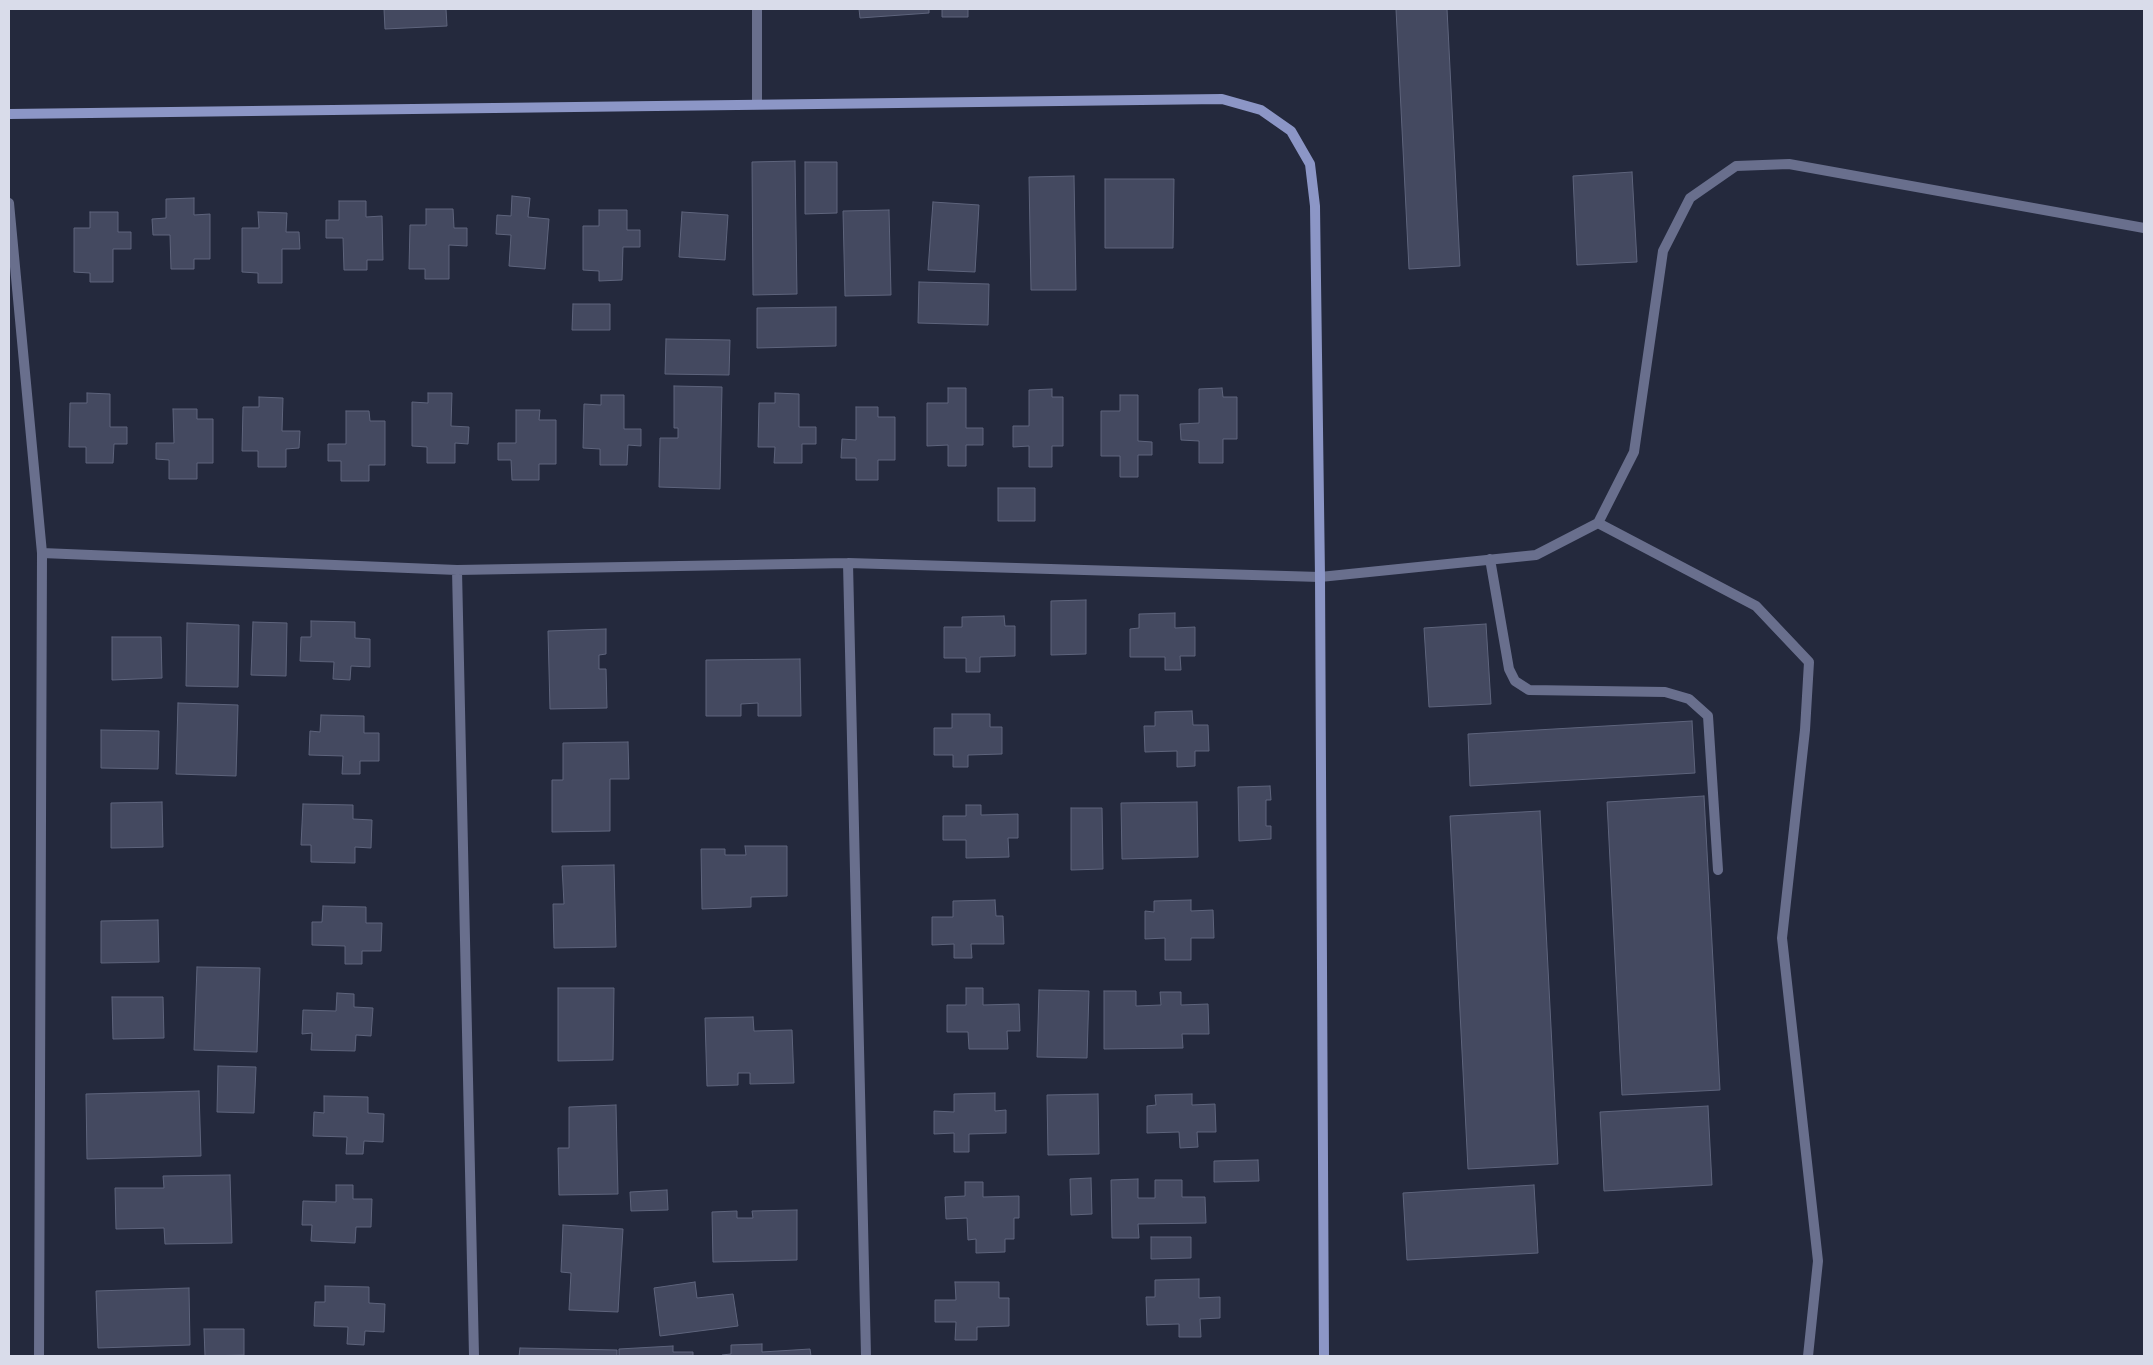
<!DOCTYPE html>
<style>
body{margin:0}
#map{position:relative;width:2153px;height:1365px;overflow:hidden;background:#24293d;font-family:"Nunito Sans",sans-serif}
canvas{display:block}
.frame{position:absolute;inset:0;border:10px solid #d9dcea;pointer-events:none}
</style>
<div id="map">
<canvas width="2153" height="1365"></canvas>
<div class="frame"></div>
</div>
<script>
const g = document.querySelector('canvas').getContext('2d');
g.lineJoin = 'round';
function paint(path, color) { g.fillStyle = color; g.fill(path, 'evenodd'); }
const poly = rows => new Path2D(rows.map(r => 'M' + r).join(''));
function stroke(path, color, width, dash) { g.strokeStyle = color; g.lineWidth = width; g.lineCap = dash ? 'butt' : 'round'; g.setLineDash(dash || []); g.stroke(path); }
const building = poly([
 [384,9,446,9,447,26,385,29,384,9],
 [859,9,929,9,929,13,860,18,859,9],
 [942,9,968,9,968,17,942,17,942,9],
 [1396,9,1447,9,1460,266,1409,269,1396,9],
 [795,161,797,294,753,295,752,162,795,161],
 [805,162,837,162,837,213,805,214,805,162],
 [1632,172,1637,262,1577,265,1573,176,1632,172],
 [1074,176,1076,290,1031,290,1029,177,1074,176],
 [1105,179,1174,179,1173,248,1105,248,1105,179],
 [512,196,530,198,528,217,549,219,545,269,509,266,511,235,496,234,497,215,511,216,512,196],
 [194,198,194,215,210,214,210,259,194,259,194,269,171,269,170,235,153,235,152,219,166,218,166,199,194,198],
 [339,201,366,201,366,217,382,216,383,260,367,260,367,270,344,270,343,238,326,238,326,220,339,220,339,201],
 [933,202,979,205,975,272,928,270,933,202],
 [426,209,453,209,454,228,467,228,467,246,449,245,449,279,425,279,425,269,409,269,410,225,426,225,426,209],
 [599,210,627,210,627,230,640,230,640,247,623,247,622,280,599,281,599,271,583,270,583,226,599,226,599,210],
 [889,210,891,295,845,296,843,211,889,210],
 [90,212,118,212,118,232,131,232,131,249,113,249,113,282,90,282,90,273,74,272,74,228,90,228,90,212],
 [258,212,287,213,286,232,299,232,300,249,282,249,282,283,258,283,258,273,242,272,242,228,259,228,258,212],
 [682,212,728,215,725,260,679,257,682,212],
 [919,282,989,284,988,325,918,323,919,282],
 [573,304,610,304,610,330,572,330,573,304],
 [836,307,836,346,757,348,757,308,836,307],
 [666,339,730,340,729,375,665,374,666,339],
 [674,386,722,387,720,489,659,487,660,438,678,438,678,428,674,428,674,386],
 [948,388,966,388,966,428,983,428,983,445,966,445,966,466,948,466,948,445,927,446,927,403,948,403,948,388],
 [1222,388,1223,397,1237,397,1237,439,1223,439,1223,463,1199,463,1199,441,1181,440,1180,424,1199,423,1199,389,1222,388],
 [1052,389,1052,397,1063,397,1063,446,1052,446,1052,467,1029,467,1029,446,1013,447,1013,426,1029,426,1029,390,1052,389],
 [87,393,110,394,110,427,127,427,127,444,114,444,113,463,86,463,86,447,69,447,70,403,87,403,87,393],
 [428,393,452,393,451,426,469,427,468,444,455,443,455,463,427,463,427,447,412,446,412,402,428,403,428,393],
 [775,393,799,394,799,427,816,427,816,444,802,444,802,463,774,463,775,447,758,447,759,403,775,403,775,393],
 [601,395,624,395,624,429,641,429,641,446,628,445,627,465,600,465,600,449,583,448,584,404,601,405,601,395],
 [1120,395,1138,395,1138,441,1152,442,1152,455,1138,455,1138,477,1120,477,1120,456,1101,456,1101,411,1120,411,1120,395],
 [259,397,283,398,282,431,300,431,299,448,286,449,286,467,258,467,258,451,242,451,243,407,259,407,259,397],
 [856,407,878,407,878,417,895,417,895,460,878,460,878,480,856,480,856,458,841,458,842,439,856,440,856,407],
 [173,409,197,409,197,419,213,419,213,463,197,463,197,479,169,479,169,460,156,459,156,443,174,443,173,409],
 [516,410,540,410,539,420,556,420,556,464,539,464,539,480,512,480,511,460,498,460,498,443,516,443,516,410],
 [346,411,369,411,370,421,385,421,385,465,369,465,369,481,341,481,341,461,328,461,328,444,346,444,346,411],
 [998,488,1035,488,1035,521,998,521,998,488],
 [1086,600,1086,654,1051,655,1051,601,1086,600],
 [1175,613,1175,628,1195,627,1195,656,1180,656,1181,670,1165,670,1165,657,1130,657,1130,629,1139,628,1139,614,1175,613],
 [1004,616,1005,626,1015,626,1015,656,980,657,980,672,966,672,966,658,944,658,944,627,962,627,962,617,1004,616],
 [311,621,355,622,355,638,370,639,370,667,351,666,350,680,333,679,334,662,300,661,301,637,311,637,311,621],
 [253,622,287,623,286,676,251,675,253,622],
 [187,623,239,625,238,687,186,686,187,623],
 [1486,624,1491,704,1429,707,1424,628,1486,624],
 [606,629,606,654,599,655,599,669,606,669,607,708,550,709,548,631,606,629],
 [112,637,161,637,162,678,112,680,112,637],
 [800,659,801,716,758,716,758,703,741,704,741,716,706,716,706,660,800,659],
 [178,703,238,705,236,776,176,774,178,703],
 [1192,711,1193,725,1208,725,1209,751,1195,751,1195,766,1177,767,1177,751,1145,752,1144,726,1155,726,1155,712,1192,711],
 [952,714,990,714,990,727,1002,727,1002,754,968,755,968,767,953,767,953,755,934,755,934,728,952,728,952,714],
 [321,715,364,716,364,733,379,733,379,761,360,761,360,774,342,774,343,756,309,755,310,731,320,732,321,715],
 [1692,721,1695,773,1470,786,1468,734,1692,721],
 [101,730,159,731,158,769,101,768,101,730],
 [628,742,629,779,610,779,610,831,552,832,552,780,563,780,563,743,628,742],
 [1270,786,1271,800,1266,800,1266,826,1271,826,1271,839,1239,841,1238,787,1270,786],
 [1704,796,1720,1090,1622,1095,1607,802,1704,796],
 [162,802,163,847,111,848,111,803,162,802],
 [1197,802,1198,857,1122,859,1121,803,1197,802],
 [303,804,353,805,353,819,372,820,371,848,355,847,355,863,311,862,311,845,301,845,303,804],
 [966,805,981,805,981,815,1018,814,1018,838,1008,838,1009,857,966,858,966,840,943,840,943,816,966,816,966,805],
 [1071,808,1102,808,1103,869,1071,870,1071,808],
 [1540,811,1558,1164,1468,1169,1450,816,1540,811],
 [745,846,787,846,787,896,751,897,751,907,702,909,701,849,725,849,725,855,746,855,745,846],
 [614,865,616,947,554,948,553,904,564,904,562,866,614,865],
 [995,900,996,916,1003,916,1004,944,971,944,972,958,954,958,954,944,932,945,932,917,953,917,953,901,995,900],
 [1191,900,1191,911,1213,910,1214,938,1191,938,1191,960,1165,960,1165,938,1145,939,1145,911,1154,912,1154,901,1191,900],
 [323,906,366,907,366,923,382,923,381,951,362,951,362,964,345,964,345,946,312,945,312,922,322,922,323,906],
 [158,920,159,962,101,963,101,921,158,920],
 [197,967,260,968,257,1052,194,1050,197,967],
 [558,988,614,988,613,1060,558,1061,558,988],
 [966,988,983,988,983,1005,1019,1004,1020,1031,1007,1031,1008,1049,969,1049,968,1032,947,1032,947,1005,966,1005,966,988],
 [1039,990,1089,991,1087,1058,1037,1057,1039,990],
 [1104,991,1136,991,1136,1006,1161,1005,1160,992,1181,992,1181,1005,1208,1004,1209,1034,1182,1034,1183,1048,1104,1049,1104,991],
 [337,993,354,994,354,1007,373,1008,371,1036,356,1035,355,1051,311,1050,312,1033,302,1034,303,1010,336,1011,337,993],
 [112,997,163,997,164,1038,113,1039,112,997],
 [753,1017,754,1031,792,1030,794,1083,750,1084,750,1073,738,1073,738,1085,707,1086,705,1018,753,1017],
 [218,1066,256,1067,254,1113,217,1112,218,1066],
 [199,1091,201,1156,87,1159,86,1094,199,1091],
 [995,1093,995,1111,1006,1110,1006,1133,969,1134,969,1152,954,1152,954,1133,934,1134,934,1111,954,1112,954,1094,995,1093],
 [1098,1094,1099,1154,1048,1155,1047,1095,1098,1094],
 [1192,1094,1192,1105,1215,1104,1216,1132,1197,1132,1198,1147,1180,1148,1179,1132,1147,1133,1147,1106,1156,1105,1155,1095,1192,1094],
 [324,1096,368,1097,368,1113,384,1114,383,1142,364,1141,363,1154,346,1154,347,1137,313,1136,314,1112,324,1113,324,1096],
 [616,1105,618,1194,559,1195,558,1148,569,1148,569,1107,616,1105],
 [1708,1106,1712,1185,1604,1191,1600,1112,1708,1106],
 [1258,1160,1259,1181,1214,1182,1214,1161,1258,1160],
 [230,1175,232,1243,165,1244,164,1228,116,1229,115,1188,164,1188,163,1176,230,1175],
 [1091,1178,1092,1214,1071,1215,1070,1179,1091,1178],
 [1138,1179,1138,1198,1155,1198,1155,1180,1182,1180,1182,1197,1205,1197,1206,1223,1138,1224,1139,1238,1112,1238,1111,1180,1138,1179],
 [965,1182,983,1182,983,1197,1019,1196,1019,1218,1014,1218,1014,1239,1005,1239,1005,1252,976,1253,976,1239,968,1240,967,1218,946,1219,945,1197,965,1196,965,1182],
 [336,1185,353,1185,353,1199,372,1199,371,1227,356,1227,355,1243,311,1241,312,1225,302,1225,303,1201,336,1202,336,1185],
 [1534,1185,1538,1253,1407,1260,1403,1193,1534,1185],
 [667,1190,668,1210,631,1211,630,1192,667,1190],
 [797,1210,797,1260,713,1262,712,1212,737,1211,737,1218,753,1218,752,1211,797,1210],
 [563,1225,623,1229,618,1312,569,1310,571,1273,561,1272,563,1225],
 [1151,1237,1191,1237,1191,1258,1151,1259,1151,1237],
 [1199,1279,1199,1298,1220,1297,1220,1318,1200,1319,1201,1337,1179,1337,1179,1324,1147,1325,1146,1297,1155,1297,1155,1280,1199,1279],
 [695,1282,697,1298,733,1294,738,1326,660,1336,654,1288,695,1282],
 [955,1282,999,1282,999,1298,1009,1298,1009,1326,977,1327,977,1340,955,1340,956,1322,935,1322,935,1300,956,1300,955,1282],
 [325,1286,369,1287,369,1303,385,1304,384,1332,365,1331,364,1345,347,1344,348,1327,314,1326,315,1302,325,1302,325,1286],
 [189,1288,190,1345,98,1348,96,1291,189,1288],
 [204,1329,244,1329,244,1355,205,1356,204,1329],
 [762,1344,762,1352,810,1349,811,1356,722,1356,722,1355,731,1354,731,1345,762,1344],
 [673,1346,673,1352,693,1352,693,1356,619,1356,619,1349,673,1346],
 [520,1348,617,1350,617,1356,519,1356,520,1348]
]);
paint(building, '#444960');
stroke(building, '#5e647c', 1);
stroke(poly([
 [1598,523,1756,606,1809,662,1805,730,1782,938,1818,1261,1808,1356],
 [1490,559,1509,669,1515,681,1529,690,1665,692,1689,699,1708,716,1718,870],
 [1320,577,1536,555,1598,523,1634,452,1663,251,1690,198,1736,166,1789,164,2144,228]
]), '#696f8d', 10);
stroke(poly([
 [757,103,757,9],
 [9,203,42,553,39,1356],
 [42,553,457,570,848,563,1320,577],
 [848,563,866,1356],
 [457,570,474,1356]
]), '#696f8d', 10);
stroke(poly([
 [9,114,1222,99,1261,110,1291,131,1310,164,1315,206,1320,577,1324,1356]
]), '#8c96c6', 10);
</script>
